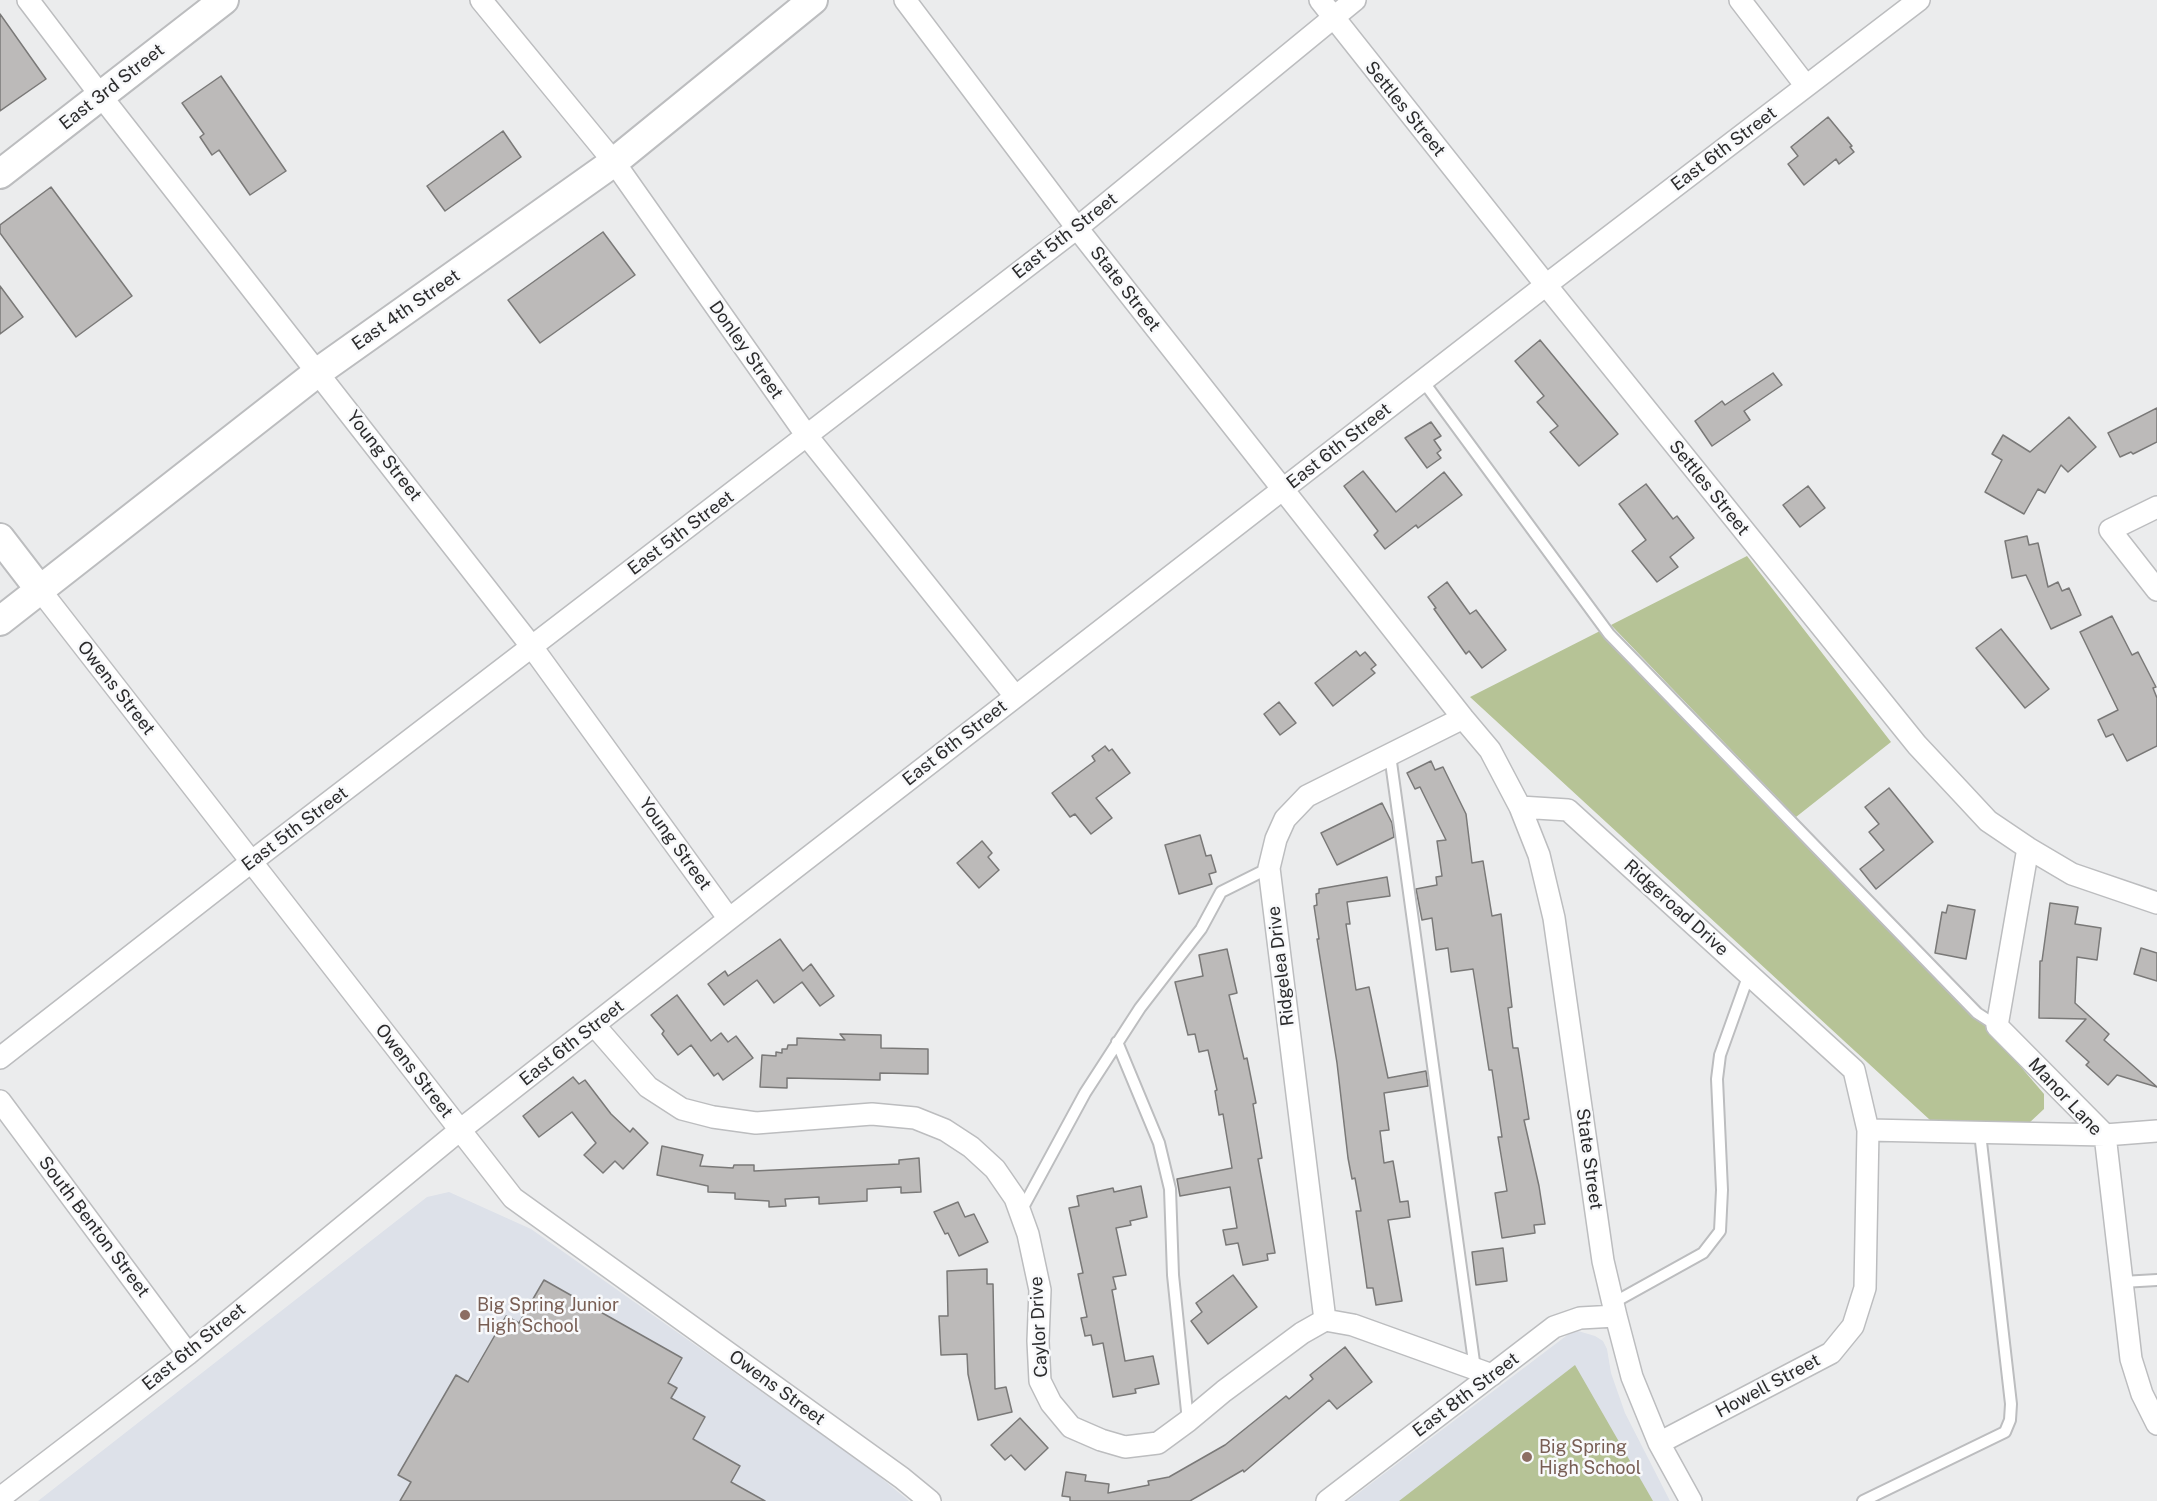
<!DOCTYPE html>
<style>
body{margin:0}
canvas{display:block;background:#ebeced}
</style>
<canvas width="2157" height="1501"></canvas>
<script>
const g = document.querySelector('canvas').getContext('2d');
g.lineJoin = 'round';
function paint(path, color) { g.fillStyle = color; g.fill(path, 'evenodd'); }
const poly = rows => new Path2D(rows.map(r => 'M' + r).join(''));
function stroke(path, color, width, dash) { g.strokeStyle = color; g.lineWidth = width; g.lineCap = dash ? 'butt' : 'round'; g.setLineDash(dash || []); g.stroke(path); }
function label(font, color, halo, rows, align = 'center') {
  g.font = font + ' "Public Sans",sans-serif'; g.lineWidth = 5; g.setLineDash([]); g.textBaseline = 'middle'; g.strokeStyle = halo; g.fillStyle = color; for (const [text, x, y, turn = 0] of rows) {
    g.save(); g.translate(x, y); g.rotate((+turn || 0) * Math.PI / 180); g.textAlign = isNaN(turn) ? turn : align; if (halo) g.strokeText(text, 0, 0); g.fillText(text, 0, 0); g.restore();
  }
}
paint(poly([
 [449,1192,531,1229,868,1467,909,1501,38,1501,427,1197],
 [1578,1331,1595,1336,1603,1341,1607,1349,1611,1373,1625,1413,1670,1501,1348,1501,1570,1333]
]), '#dde1e9');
paint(poly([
 [1747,556,1891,742,1796,817,1611,625],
 [1600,631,1636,670,1987,1027,2044,1094,2044,1109,2028,1124,1930,1120,1470,697],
 [1575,1365,1653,1501,1399,1501]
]), '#b6c396');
const building = poly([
 [0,14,46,79,0,111,0,14],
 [221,76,286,171,250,195,219,150,212,155,200,137,204,134,182,103,221,76],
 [1828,117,1852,146,1850,147,1854,152,1839,164,1836,159,1804,185,1788,164,1798,156,1791,147,1828,117],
 [503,131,521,157,445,211,427,186,503,131],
 [51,187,132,296,76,337,0,233,0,225,51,187],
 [603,232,635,275,540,343,508,300,603,232],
 [0,286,23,317,0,334,0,286],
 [1540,340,1618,434,1579,466,1550,432,1558,426,1537,402,1544,396,1515,361,1540,340],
 [1773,373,1782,385,1744,411,1750,420,1712,446,1695,421,1722,401,1725,405,1773,373],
 [2157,408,2157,442,2133,454,2131,452,2120,457,2108,433,2157,408],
 [2069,417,2096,447,2068,472,2061,465,2045,493,2038,489,2024,514,1985,492,2002,460,1992,454,2003,435,2030,452,2069,417],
 [1431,422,1441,436,1434,440,1441,450,1437,453,1441,458,1427,468,1405,438,1431,422],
 [1363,471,1396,512,1444,472,1462,495,1418,528,1416,525,1385,549,1374,535,1378,531,1344,486,1363,471],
 [1646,484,1673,519,1677,516,1694,538,1670,557,1678,567,1657,582,1632,551,1646,540,1619,504,1646,484],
 [1808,486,1825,508,1800,527,1783,505,1808,486],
 [2027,536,2029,545,2038,543,2048,587,2058,582,2062,591,2069,588,2081,615,2051,629,2026,575,2012,578,2005,541,2027,536],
 [1447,582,1470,614,1476,610,1506,650,1482,668,1469,651,1466,654,1434,609,1436,608,1428,597,1447,582],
 [2112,616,2132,655,2138,652,2156,687,2153,688,2157,698,2157,746,2127,761,2113,734,2106,737,2098,720,2118,710,2080,632,2112,616],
 [2001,629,2049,689,2025,708,1976,648,2001,629],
 [1356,651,1360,656,1365,652,1376,665,1371,669,1375,673,1333,706,1315,683,1356,651],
 [1279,702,1296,723,1280,735,1264,714,1279,702],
 [1105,746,1109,751,1112,749,1130,773,1096,798,1112,818,1091,834,1075,814,1070,817,1052,793,1095,761,1092,756,1105,746],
 [1431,761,1435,770,1443,767,1466,814,1472,863,1483,861,1492,916,1501,914,1512,1007,1508,1008,1513,1048,1518,1048,1529,1119,1524,1120,1539,1186,1545,1224,1534,1225,1535,1233,1502,1238,1495,1193,1507,1191,1498,1137,1502,1137,1492,1070,1489,1070,1473,969,1451,972,1448,948,1436,950,1432,918,1422,920,1416,889,1437,885,1436,877,1442,876,1437,841,1446,840,1420,787,1415,789,1407,773,1431,761],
 [1889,788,1933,842,1876,889,1860,869,1884,850,1869,832,1879,824,1865,807,1889,788],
 [1382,803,1392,823,1394,837,1337,865,1321,833,1382,803],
 [1200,835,1206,856,1211,855,1216,872,1209,874,1212,884,1179,894,1165,845,1200,835],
 [982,841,992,853,988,857,999,870,979,888,957,863,982,841],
 [1387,877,1390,896,1347,902,1350,924,1346,924,1356,990,1369,987,1388,1078,1426,1071,1428,1086,1384,1093,1389,1130,1380,1131,1384,1163,1393,1161,1400,1202,1408,1201,1410,1217,1388,1220,1402,1301,1376,1305,1373,1288,1367,1288,1365,1273,1356,1211,1361,1211,1355,1178,1352,1179,1348,1158,1337,1063,1317,939,1319,939,1314,906,1317,905,1316,894,1319,893,1319,889,1387,877],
 [2050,903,2078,907,2075,924,2101,928,2097,960,2077,957,2075,1003,2109,1034,2104,1040,2157,1087,2117,1075,2108,1085,2086,1065,2089,1062,2066,1041,2086,1019,2039,1018,2040,961,2042,961,2050,903],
 [1948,905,1975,910,1966,959,1935,953,1942,912,1946,913,1948,905],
 [780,939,803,971,811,964,834,996,820,1006,802,982,774,1003,757,980,724,1005,708,984,725,971,728,976,780,939],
 [2141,948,2157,953,2157,981,2134,974,2141,948],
 [1227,949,1237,993,1229,995,1244,1059,1247,1058,1256,1103,1253,1104,1262,1158,1258,1159,1275,1253,1267,1254,1268,1260,1243,1265,1238,1243,1226,1245,1223,1230,1237,1228,1230,1187,1180,1196,1177,1179,1232,1168,1223,1114,1219,1115,1215,1091,1217,1090,1208,1050,1199,1052,1195,1034,1188,1035,1175,982,1203,976,1199,955,1227,949],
 [677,995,711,1041,721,1033,728,1042,736,1036,753,1058,723,1080,718,1073,714,1076,691,1045,678,1055,662,1034,664,1031,651,1015,677,995],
 [840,1034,881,1035,881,1048,928,1049,928,1074,880,1073,880,1080,787,1078,787,1088,760,1087,762,1055,776,1056,776,1052,782,1053,782,1049,787,1049,788,1045,797,1045,797,1038,845,1040,840,1034],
 [573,1077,579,1084,585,1080,611,1114,630,1132,633,1128,648,1143,623,1169,615,1161,603,1173,584,1155,596,1143,572,1112,539,1137,523,1116,573,1077],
 [662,1146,703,1155,700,1166,733,1168,734,1165,754,1165,754,1171,899,1164,899,1160,919,1158,921,1192,901,1193,901,1187,867,1189,867,1201,819,1204,819,1197,785,1199,786,1206,769,1207,769,1201,735,1199,735,1193,708,1192,708,1186,657,1175,662,1146],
 [1141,1186,1147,1217,1130,1221,1131,1225,1116,1228,1126,1275,1113,1277,1116,1289,1112,1290,1125,1361,1153,1356,1159,1384,1135,1389,1136,1393,1113,1397,1103,1343,1093,1345,1091,1335,1085,1336,1081,1318,1087,1317,1078,1274,1083,1273,1069,1208,1079,1206,1077,1196,1113,1188,1114,1192,1141,1186],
 [958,1202,965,1217,974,1214,988,1242,959,1256,948,1233,945,1234,934,1212,958,1202],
 [1503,1248,1507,1281,1476,1285,1472,1252,1503,1248],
 [987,1269,987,1284,993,1284,995,1389,1006,1387,1012,1412,978,1420,968,1374,967,1354,941,1355,939,1316,948,1316,947,1271,987,1269],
 [1233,1275,1257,1307,1208,1344,1191,1321,1202,1312,1196,1303,1233,1275],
 [544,1280,682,1358,668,1383,677,1388,671,1398,705,1417,693,1439,740,1466,731,1482,765,1501,400,1501,411,1482,398,1475,456,1375,468,1382,506,1316,519,1323,544,1280],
 [1345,1347,1372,1382,1337,1409,1329,1400,1244,1472,1243,1470,1190,1501,1070,1501,1070,1497,1062,1496,1066,1472,1086,1475,1085,1481,1109,1484,1108,1493,1149,1485,1148,1481,1169,1477,1225,1445,1286,1396,1289,1399,1313,1379,1310,1375,1345,1347],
 [1020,1418,1048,1448,1025,1470,1011,1455,1005,1460,991,1445,1020,1418]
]);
paint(building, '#bcbab9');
stroke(building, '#7a7978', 1.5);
const service = poly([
 [1423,381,1609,634,1977,1013,1997,1026],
 [1390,755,1475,1369],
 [1117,1042,1159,1143,1170,1189,1173,1275,1188,1421],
 [1021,1211,1085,1093,1140,1008,1201,929,1221,892,1269,868],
 [2122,1282,2157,1280],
 [1613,1303,1703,1253,1720,1231,1722,1190,1717,1079,1720,1055,1749,974],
 [1863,1501,2005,1432,2010,1420,2011,1404,1980,1133]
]);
const minor = poly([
 [28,0,101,96,532,647,729,919],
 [481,0,614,162,807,436,1015,696],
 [905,0,1077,228,1463,718,1490,750,1520,807,1568,810,1854,1070,1868,1130,1865,1288,1853,1326,1831,1353,1659,1443],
 [1320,0,1546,285,1917,745,1961,792,1988,821,2028,848,2072,874,2157,903],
 [1740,0,1806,86],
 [2157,507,2110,530,2157,590],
 [40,590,513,1198,902,1478,930,1501],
 [1520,807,1539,855,1554,918,1603,1261,1616,1316,1632,1377,1659,1443,1691,1501],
 [2028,848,1997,1026,2105,1135,2131,1359,2142,1394,2157,1424],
 [595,1026,648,1087,682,1109,713,1117,756,1123,872,1114,915,1118,945,1130,971,1147,995,1169,1015,1198,1028,1234,1040,1290,1038,1341,1040,1381,1051,1403,1071,1427,1101,1440,1125,1447,1158,1443,1188,1421,1224,1391,1302,1333,1325,1320,1353,1325,1492,1375],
 [0,1058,251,862,1077,228,1355,0],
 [0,1101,188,1354],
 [1868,1130,2105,1135,2157,1131],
 [1325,1320,1269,868,1276,839,1285,819,1307,796,1463,718],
 [0,1498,188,1354,460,1130,729,919,1546,285,1919,0],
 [1327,1501,1554,1327,1580,1318,1616,1316]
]);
const secondary = poly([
 [0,174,224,0],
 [0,538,40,590],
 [0,621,318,372,614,162,813,0]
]);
stroke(service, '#bcbdbf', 14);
stroke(minor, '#bcbdbf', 24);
stroke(secondary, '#bcbdbf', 32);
stroke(service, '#fff', 10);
stroke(minor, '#fff', 21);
stroke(secondary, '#fff', 28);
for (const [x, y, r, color] of [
 [465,1315,6,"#8d6e63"],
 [1527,1457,6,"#8d6e63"]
]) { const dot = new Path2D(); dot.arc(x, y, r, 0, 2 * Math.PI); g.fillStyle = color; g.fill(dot); stroke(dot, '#f8f9fb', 2); }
label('18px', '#2b2b2c', '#f8f9fb', [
 ["East 3rd Street",112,87,-38],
 ["Settles Street",1405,109,51],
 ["East 6th Street",1724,149,-37],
 ["East 5th Street",1065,236,-38],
 ["State Street",1125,289,52],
 ["East 4th Street",406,310,-35],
 ["Donley Street",746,350,55],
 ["East 6th Street",1339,446,-38],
 ["Young Street",384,456,52],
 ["Settles Street",1709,488,51],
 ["East 5th Street",681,533,-37],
 ["Owens Street",116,688,52],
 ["East 6th Street",955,743,-38],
 ["East 5th Street",295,829,-37],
 ["Young Street",675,844,54],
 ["Ridgeroad Drive",1676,908,42],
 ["Ridgelea Drive",1281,966,-97],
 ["East 6th Street",572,1043,-38],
 ["Owens Street",414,1071,52],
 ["Manor Lane",2065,1097,47],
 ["State Street",1589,1159,82],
 ["South Benton Street",94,1227,53],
 ["Caylor Drive",1039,1327,-93],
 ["East 6th Street",194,1347,-39],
 ["Howell Street",1768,1386,-28],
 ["Owens Street",777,1388,36],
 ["East 8th Street",1466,1395,-37]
]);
label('18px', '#785e54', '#f8f9fb', [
 ["Big Spring Junior",477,1305],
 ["High School",477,1326],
 ["Big Spring",1539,1447],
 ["High School",1539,1468]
], 'left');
</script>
